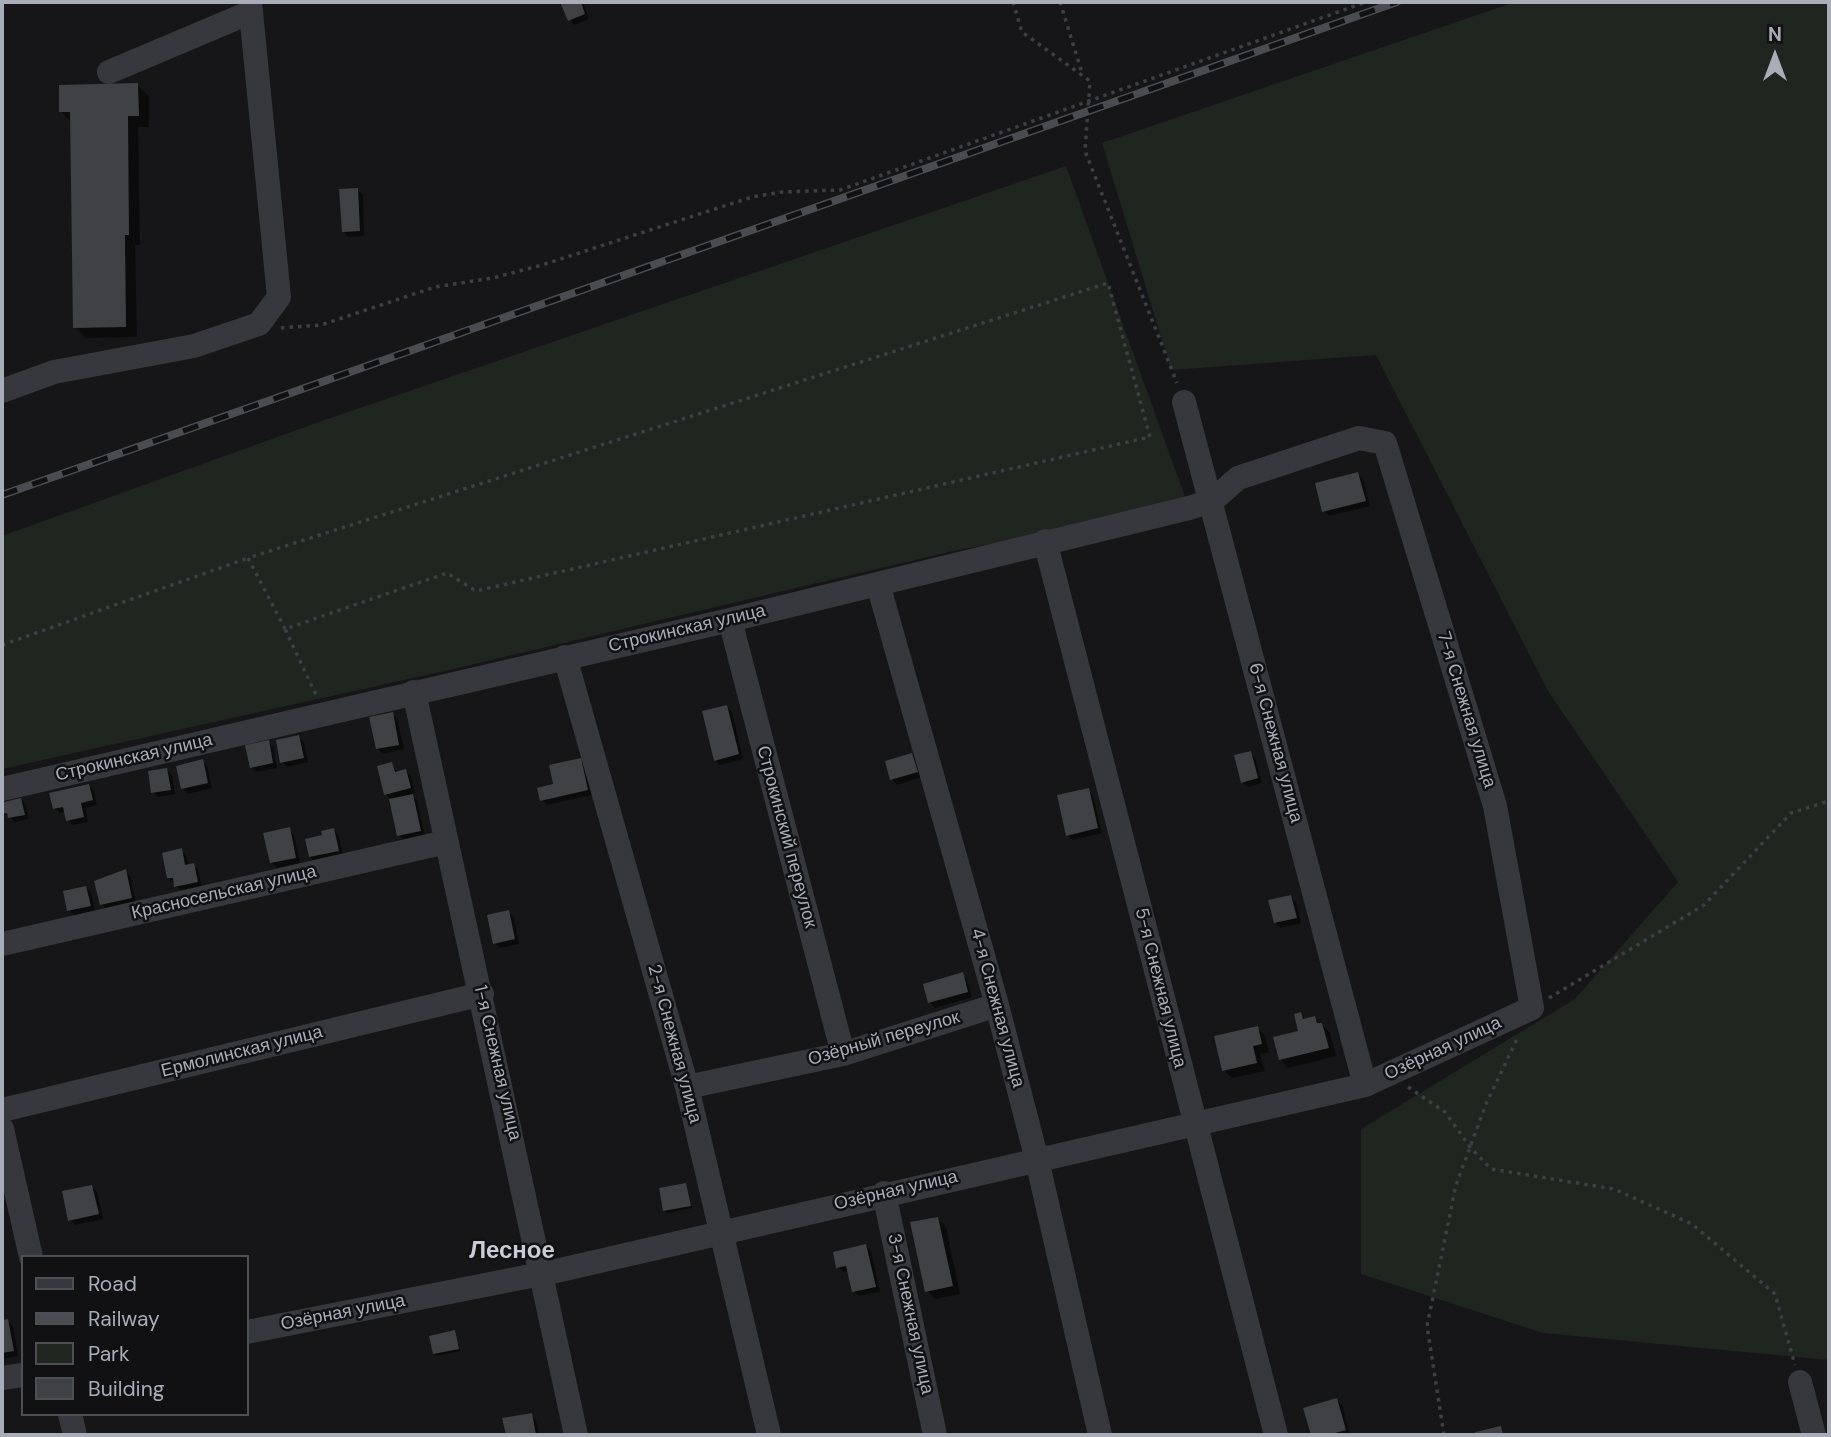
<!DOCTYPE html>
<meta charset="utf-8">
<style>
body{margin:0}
#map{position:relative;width:1831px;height:1437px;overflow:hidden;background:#161618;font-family:"DM Sans",sans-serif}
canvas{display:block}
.frame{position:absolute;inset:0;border:4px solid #a8adb8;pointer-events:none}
.legend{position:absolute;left:21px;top:1255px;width:228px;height:161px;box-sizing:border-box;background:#111113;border:2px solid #4d4f55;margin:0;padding:9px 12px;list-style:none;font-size:21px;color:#a8adb8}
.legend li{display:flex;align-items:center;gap:14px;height:35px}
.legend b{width:35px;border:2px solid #4d4f55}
.north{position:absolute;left:1740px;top:21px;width:70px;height:70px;-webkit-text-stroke:5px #111113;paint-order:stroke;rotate:0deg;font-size:19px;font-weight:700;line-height:28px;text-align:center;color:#a8adb8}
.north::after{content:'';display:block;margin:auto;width:24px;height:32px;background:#a8adb8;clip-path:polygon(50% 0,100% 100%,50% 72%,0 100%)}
</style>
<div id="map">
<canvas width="1831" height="1437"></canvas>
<div class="frame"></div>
<ul class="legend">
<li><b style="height:9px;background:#37383d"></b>Road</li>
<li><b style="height:9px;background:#4a4c52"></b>Railway</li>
<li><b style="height:19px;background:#1e261f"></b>Park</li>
<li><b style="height:19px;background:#404145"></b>Building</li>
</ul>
<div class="north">N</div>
</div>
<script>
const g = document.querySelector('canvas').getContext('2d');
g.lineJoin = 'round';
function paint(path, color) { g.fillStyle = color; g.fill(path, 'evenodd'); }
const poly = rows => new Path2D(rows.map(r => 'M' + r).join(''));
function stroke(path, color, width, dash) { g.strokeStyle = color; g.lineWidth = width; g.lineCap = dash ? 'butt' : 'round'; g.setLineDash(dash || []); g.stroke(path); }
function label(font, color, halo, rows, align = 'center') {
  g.font = font + ' "DM Sans",sans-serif'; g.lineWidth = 5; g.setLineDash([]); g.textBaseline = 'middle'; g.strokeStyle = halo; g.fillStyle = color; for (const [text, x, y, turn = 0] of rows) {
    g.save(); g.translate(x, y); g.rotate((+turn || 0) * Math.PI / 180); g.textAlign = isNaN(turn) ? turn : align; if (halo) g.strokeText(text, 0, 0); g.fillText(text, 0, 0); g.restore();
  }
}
paint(poly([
 [1515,2,1829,2,1829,1360,1543,1333,1361,1274,1361,1129,1575,999,1678,882,1548,691,1376,355,1171,370,1102,143],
 [1066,166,1189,508,953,551,449,670,2,769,2,536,319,422]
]), '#1e261f');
paint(poly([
 [562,2,583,2,589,19,574,25],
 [137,85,149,96,149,127,138,127,140,245,135,245,137,337,86,338,75,327,72,123,61,111],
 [357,190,363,195,364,236,348,237,343,231],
 [1358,474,1363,479,1370,506,1329,516,1324,511],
 [727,707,732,712,743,759,720,765,715,760],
 [392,714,397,719,404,749,383,754,378,749],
 [298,737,304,742,308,762,287,767,282,762],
 [268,742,273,747,277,768,256,772,251,767],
 [1250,753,1255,758,1262,783,1248,787,1242,782],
 [912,755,917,760,922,777,897,785,892,779],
 [580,760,585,765,592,795,547,805,542,800],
 [202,761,207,766,212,788,188,794,183,788],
 [392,764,398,773,406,771,411,776,415,793,411,794,417,801,425,836,404,840,399,835,391,800,386,794],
 [167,770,172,775,175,794,158,797,153,792],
 [89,786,94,791,97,805,85,808,88,822,72,825,65,812,60,813,55,808],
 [1088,790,1093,796,1102,833,1073,840,1067,835],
 [21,800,26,805,29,819,14,822,9,814,2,816,2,801,5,803],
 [289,829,294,835,300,863,277,868,271,862],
 [334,830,339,835,343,856,315,862,310,857],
 [181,850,186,855,189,866,193,865,198,870,202,887,181,891,169,878],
 [125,871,130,876,136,903,106,909,101,904],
 [86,888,91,893,95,911,74,916,69,910],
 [1291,897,1296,902,1301,923,1280,928,1275,922],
 [509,912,514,917,519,944,500,948,495,943],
 [962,974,967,980,972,997,935,1008,930,1002],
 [1300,1014,1306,1020,1314,1017,1330,1033,1336,1056,1288,1068,1280,1059,1300,1032],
 [1257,1028,1265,1036,1269,1052,1260,1054,1265,1071,1232,1078,1224,1070],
 [686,1185,692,1208,667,1213,665,1211],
 [92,1187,97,1192,103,1219,75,1225,70,1220],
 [938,1219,946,1227,960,1294,935,1299,927,1291],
 [866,1246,871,1251,880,1292,859,1296,854,1291,849,1271,843,1272,838,1267],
 [8,1321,13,1326,18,1356,2,1359,2,1322],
 [454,1332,460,1351,437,1356,435,1354],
 [1337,1400,1342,1405,1350,1435,1313,1435,1306,1409],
 [531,1415,536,1420,539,1435,507,1435,505,1420]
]), '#0007');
paint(poly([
 [560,2,581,2,585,14,568,21],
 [138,83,139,116,128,116,129,235,125,235,126,327,73,328,70,112,59,112,59,85],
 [358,188,360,231,342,232,339,189],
 [1358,472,1366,501,1322,512,1315,483],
 [727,705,739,754,714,761,702,711],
 [393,712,399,745,376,749,369,717],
 [299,735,304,758,280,763,276,740],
 [269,740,273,763,250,768,245,745],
 [1251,751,1258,778,1241,783,1234,755],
 [912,753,918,772,890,780,885,761],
 [581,758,588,790,540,801,537,788,553,784,549,765],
 [203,759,208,783,181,789,176,766],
 [392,762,395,772,406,769,411,788,384,795,377,766],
 [167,768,171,790,151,793,148,771],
 [89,784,93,800,81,803,84,817,66,821,63,807,53,809,49,793],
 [1089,788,1098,828,1066,836,1057,795],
 [413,794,421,831,397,836,389,799],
 [2,796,4,802,21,798,25,815,8,818,7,813,2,814],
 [290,827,296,858,270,863,263,833],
 [334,828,339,851,309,857,305,839,322,835,321,831],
 [182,848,185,865,194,863,198,882,174,887,173,878,167,878,162,853],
 [126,869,132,898,100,905,94,881],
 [86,886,91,906,67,911,63,891],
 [1291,895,1297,918,1274,923,1268,900],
 [509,910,515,939,493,944,487,915],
 [963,972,968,992,928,1003,923,984],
 [1301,1012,1303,1019,1315,1016,1317,1023,1322,1023,1329,1048,1279,1060,1273,1037,1298,1031,1294,1014],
 [1258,1026,1262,1044,1253,1046,1257,1063,1222,1071,1214,1036],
 [686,1183,691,1206,663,1211,659,1188],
 [92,1185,99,1214,68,1221,62,1191],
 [938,1217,953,1286,925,1292,910,1222],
 [866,1244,876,1287,852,1292,846,1266,836,1268,833,1252],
 [8,1319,14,1351,2,1353,2,1320],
 [455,1330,459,1349,433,1354,429,1336],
 [1337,1398,1346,1430,1328,1435,1311,1435,1303,1408],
 [532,1413,536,1435,506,1435,502,1418],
 [1501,1426,1503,1435,1475,1435,1475,1432]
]), '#404145');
stroke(poly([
 [1013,2,1022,32,1090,81,1085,151,1177,383],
 [1060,2,1082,73],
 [281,328,321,325,435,287,493,278,542,265,752,197,782,192,840,190,1366,2],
 [285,629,248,558,1108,283,1150,437,476,591,447,573,285,629,316,695],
 [2,645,248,558],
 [1549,998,1704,905,1791,813,1829,801],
 [1408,1087,1445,1112,1470,1147,1491,1169,1614,1189,1692,1224,1775,1294,1795,1365],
 [1444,1435,1427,1326,1456,1185,1486,1104,1517,1039]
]), '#3d3f44', 3.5, [3.5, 5]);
stroke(poly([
 [109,72,251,12],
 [2,391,54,372,194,346,259,324,279,297,250,2],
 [1184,402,1365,1085],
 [1045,541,1276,1435],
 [878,584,997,1005,1037,1160,1100,1435],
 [730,620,843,1054],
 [565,657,687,1087,769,1435],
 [414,692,576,1435],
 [2,789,730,620,1189,508,1212,501,1238,478,1359,438,1385,443,1495,806,1532,1008,1365,1085,556,1271,247,1332],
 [2,944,446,842],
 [687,1087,843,1054,997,1005],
 [2,1110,482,994],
 [2,1129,31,1257],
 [884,1193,935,1435],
 [2,1378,23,1375],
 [1800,1382,1814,1435],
 [70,1414,75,1435]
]), '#37383d', 24);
const rail = poly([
 [2,495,1397,2]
]);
stroke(rail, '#4a4c52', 8);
stroke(rail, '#111113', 5, [16]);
label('18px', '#a8adb8', '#111113', [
 ["Строкинская улица",687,629,-13],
 ["7-я Снежная улица",1466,710,73],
 ["6-я Снежная улица",1275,743,75],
 ["Строкинская улица",134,758,-13],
 ["Строкинский переулок",786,837,75],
 ["Красносельская улица",224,893,-13],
 ["5-я Снежная улица",1160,988,76],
 ["4-я Снежная улица",997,1008,75],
 ["Озёрный переулок",884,1039,-16],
 ["2-я Снежная улица",674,1044,75],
 ["Озёрная улица",1443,1049,-25],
 ["Ермолинская улица",242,1052,-14],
 ["1-я Снежная улица",497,1063,77],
 ["Озёрная улица",896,1191,-13],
 ["Озёрная улица",343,1313,-11],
 ["3-я Снежная улица",910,1314,78]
]);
label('bold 24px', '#c9ccd4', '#111113', [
 ["Лесное",512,1252]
]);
</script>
